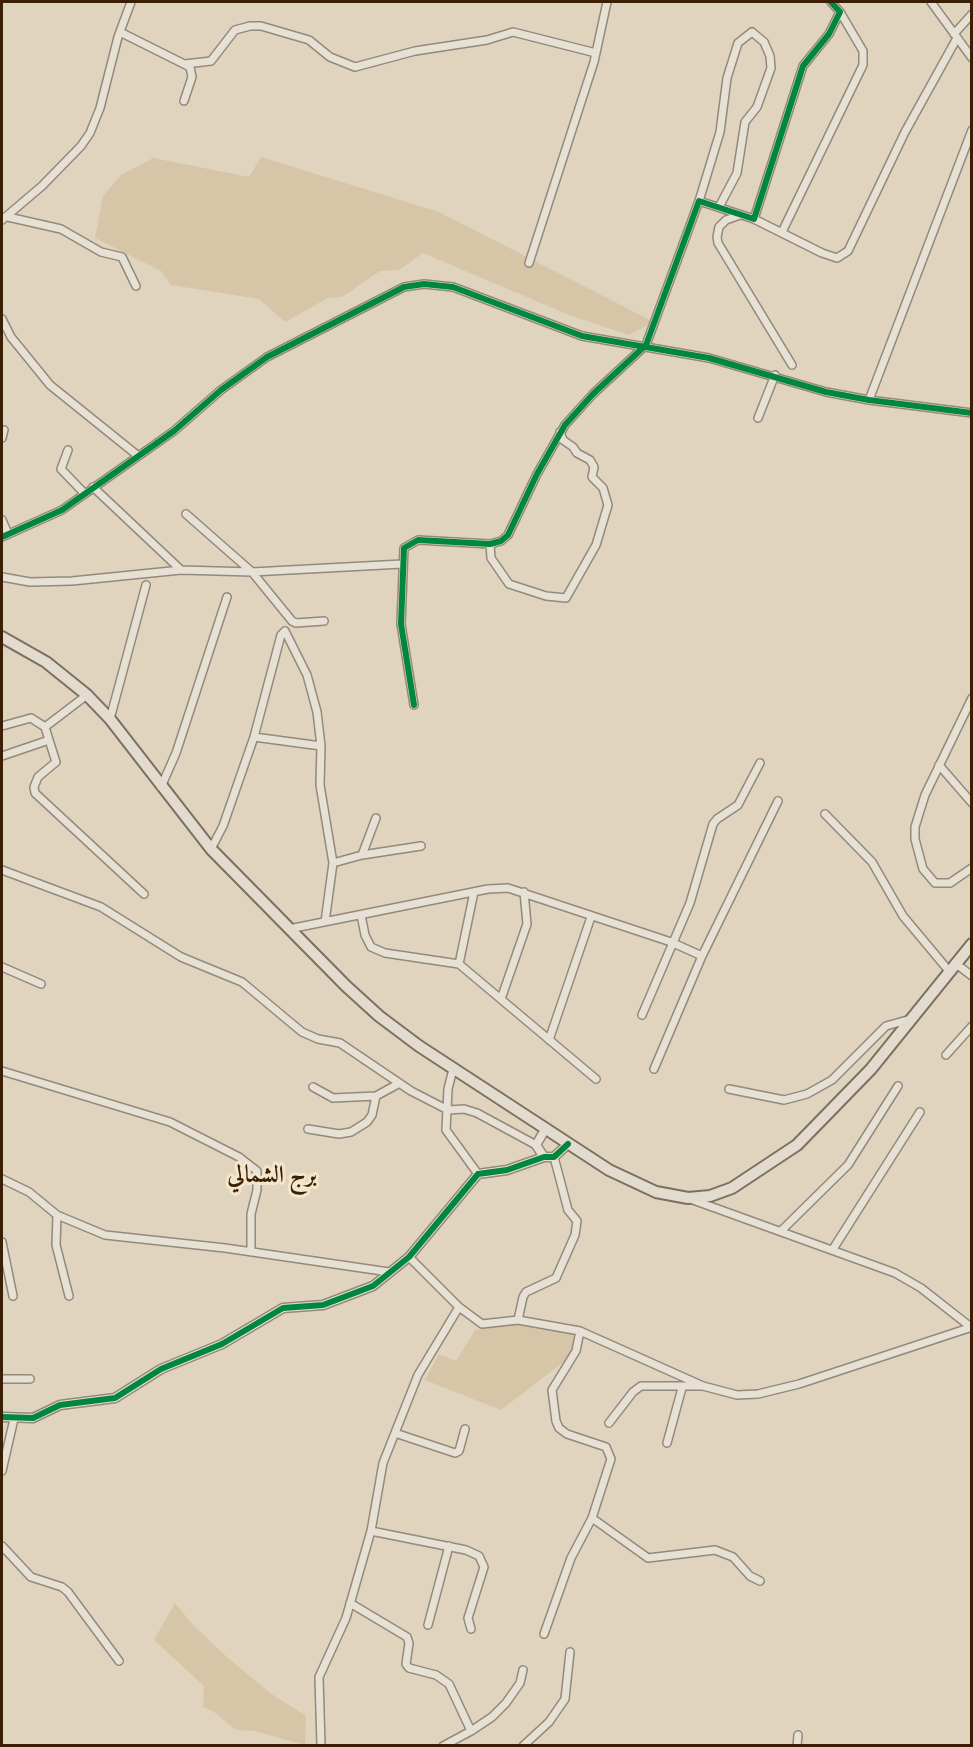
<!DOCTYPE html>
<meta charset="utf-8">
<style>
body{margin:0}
#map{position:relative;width:973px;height:1747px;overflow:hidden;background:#e0d4bf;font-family:"Gentium Book Plus",serif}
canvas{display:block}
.frame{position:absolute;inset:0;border:3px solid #3a1f04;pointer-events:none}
</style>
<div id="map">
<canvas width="973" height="1747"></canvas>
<div class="frame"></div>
</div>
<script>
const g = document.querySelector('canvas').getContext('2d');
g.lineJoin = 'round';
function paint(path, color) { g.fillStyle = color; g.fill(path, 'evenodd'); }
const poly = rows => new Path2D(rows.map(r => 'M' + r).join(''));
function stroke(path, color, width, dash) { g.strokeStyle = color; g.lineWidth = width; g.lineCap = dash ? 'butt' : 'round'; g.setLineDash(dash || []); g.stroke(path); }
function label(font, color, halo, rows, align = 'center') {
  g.font = font + ' "Gentium Book Plus",Amiri,serif'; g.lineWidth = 6; g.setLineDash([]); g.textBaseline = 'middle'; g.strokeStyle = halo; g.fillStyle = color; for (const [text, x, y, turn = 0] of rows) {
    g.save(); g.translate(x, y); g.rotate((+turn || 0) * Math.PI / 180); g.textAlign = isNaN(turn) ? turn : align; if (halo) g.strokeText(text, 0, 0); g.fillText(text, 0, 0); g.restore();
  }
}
paint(poly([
 [261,157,439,212,654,322,629,335,569,315,423,253,399,270,380,271,342,297,328,298,285,322,259,299,171,285,161,271,95,238,103,196,121,175,153,158,249,177],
 [516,1323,576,1333,570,1357,501,1410,425,1380,439,1354,456,1361,475,1330],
 [175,1603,194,1626,226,1656,270,1693,306,1716,305,1745,255,1731,236,1730,214,1712,203,1707,204,1686,154,1640]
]), '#d7c5a7');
const minor = poly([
 [931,2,972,58],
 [120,32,190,67,192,77,184,101],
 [954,34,972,14],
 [185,64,211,61,235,30,250,26,261,26,309,40,330,57,355,67,415,51,487,40,513,32,596,53],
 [699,201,720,132,727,78,738,43,752,32,764,42,770,56,771,68,757,107,745,122,737,173,719,207],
 [740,215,726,220,719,227,717,237,718,243,792,365],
 [8,217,61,229,101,252,122,257,136,286],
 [754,219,822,253,837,258,848,251,905,132,957,38],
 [2,220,42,186,81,146,90,133,100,108,118,37,131,2],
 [782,232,863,65,863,51,840,12],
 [529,263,594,62,607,2],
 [2,319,11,337,50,385,137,455],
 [869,400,972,130],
 [758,418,775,375],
 [2,438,4,430],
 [68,450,61,469,84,493],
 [93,487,181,570],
 [186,514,252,572,292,621,296,623,324,621],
 [2,520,8,534],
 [2,537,62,510,174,431,221,390,267,357,404,287,424,284,453,287,582,336,709,358,826,392,869,400,972,413],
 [490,544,491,558,509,584,546,596,566,598,596,545,608,505,603,488,592,477,594,467,590,460,577,453,573,447,563,440,560,432],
 [2,577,30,582,72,581,181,570,252,572,402,564],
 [972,698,925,795,915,827,915,839,923,869,935,883,950,883,972,868],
 [414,705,401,624,404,548,418,540,490,544,501,541,508,535,537,474,565,425,593,394,646,345,699,201,754,219,803,66,829,34,840,12,831,2],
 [110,719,146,585],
 [2,726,31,718,45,727],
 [254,737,321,746],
 [49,740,56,762,38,777,34,787,35,793,144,894],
 [2,756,49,740,45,727,87,695],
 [939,765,972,803],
 [161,787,176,753,227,597],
 [825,814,872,862,903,916,949,971],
 [211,849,223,826,254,737,281,635,285,631,307,675,317,712,321,746,320,785,333,863],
 [362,855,376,818],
 [2,870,101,907,181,957,242,982,302,1032,318,1039,340,1043,411,1091,448,1110,464,1109,477,1113,536,1145],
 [361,915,365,935,371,947,385,953,459,964,596,1079],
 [325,922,333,863,362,855,421,846],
 [289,929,488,889,508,888,671,942,702,956,654,1069],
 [702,956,778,801],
 [955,963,972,976],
 [459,964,474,892],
 [2,967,41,984],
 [501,999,527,924,524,892],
 [642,1015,690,903,713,824,717,819,738,805,760,763],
 [549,1040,591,917],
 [946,1055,972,1026],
 [453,1069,448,1089,446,1130,478,1174],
 [2,1071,170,1122,239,1157,257,1171,257,1190,251,1214,251,1252],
 [313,1087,333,1098,376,1096,398,1084],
 [729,1089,784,1100,807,1094,832,1080,886,1026,911,1019],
 [308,1129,339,1134,351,1132,367,1122,372,1115,376,1096],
 [2,1179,29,1192,57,1215,105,1235,225,1248,389,1272],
 [693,1200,895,1273,921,1288,972,1328],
 [57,1215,56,1245,69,1296],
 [782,1230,848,1165,898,1086],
 [2,1242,13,1296],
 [833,1249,920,1112],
 [409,1257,459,1307,482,1324,518,1320,580,1331,703,1386,737,1395,758,1394,799,1384,972,1327],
 [518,1320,523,1297,526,1292,556,1278,575,1235,577,1221,568,1210,554,1157],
 [2,1379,30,1379],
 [609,1423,633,1392,641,1386,702,1386],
 [395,1433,455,1453,459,1451,465,1429],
 [667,1443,682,1388],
 [2,1471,14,1419],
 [592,1518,648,1558,715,1550,733,1557,750,1576,760,1581],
 [371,1531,466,1550,479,1556,484,1567,468,1618,471,1629],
 [2,1546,31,1577,62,1587,68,1592,119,1661],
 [350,1603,407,1637,409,1643,406,1664,409,1668,436,1675,449,1684,471,1731,443,1746],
 [428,1625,449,1546],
 [544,1634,571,1558,592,1518,611,1459,606,1447,567,1434,559,1428,556,1421,552,1390,576,1351,580,1331],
 [471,1731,492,1717,506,1703,520,1683,523,1670],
 [321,1746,319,1677,346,1618,371,1531,383,1463,418,1375,459,1307],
 [523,1746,549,1722,565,1699,570,1652],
 [797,1746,798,1735]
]);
const tertiary = poly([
 [544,1157,536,1145,546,1128],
 [2,1417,33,1418,60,1405,115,1398,161,1369,222,1344,283,1308,323,1305,373,1286,409,1257,478,1174,507,1170,544,1157,554,1157,568,1144]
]);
const primary = poly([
 [2,637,46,662,87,695,110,719,211,849,346,986,379,1016,419,1046,609,1170,656,1192,688,1198,710,1196,732,1188,797,1145,871,1069,972,944]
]);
stroke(minor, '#94897a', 10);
stroke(tertiary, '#94897a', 11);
stroke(primary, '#7b7062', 14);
stroke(minor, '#e6e0d5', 7);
stroke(tertiary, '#e6e0d5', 8);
stroke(primary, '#e2dbce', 10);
stroke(poly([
 [2,537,62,510,174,431,221,390,267,357,404,287,424,284,453,287,582,336,709,358,826,392,869,400,972,413],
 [414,705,401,624,404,548,418,540,490,544,501,541,508,535,537,474,565,425,593,394,646,345,699,201,754,219,803,66,829,34,840,12,831,2],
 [2,1417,33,1418,60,1405,115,1398,161,1369,222,1344,283,1308,323,1305,373,1286,409,1257,478,1174,507,1170,544,1157,554,1157,568,1144]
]), '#00873e', 6);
label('bold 24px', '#3a1f04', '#f3e6cd', [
 ["برج الشمالي",272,1176]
]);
</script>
